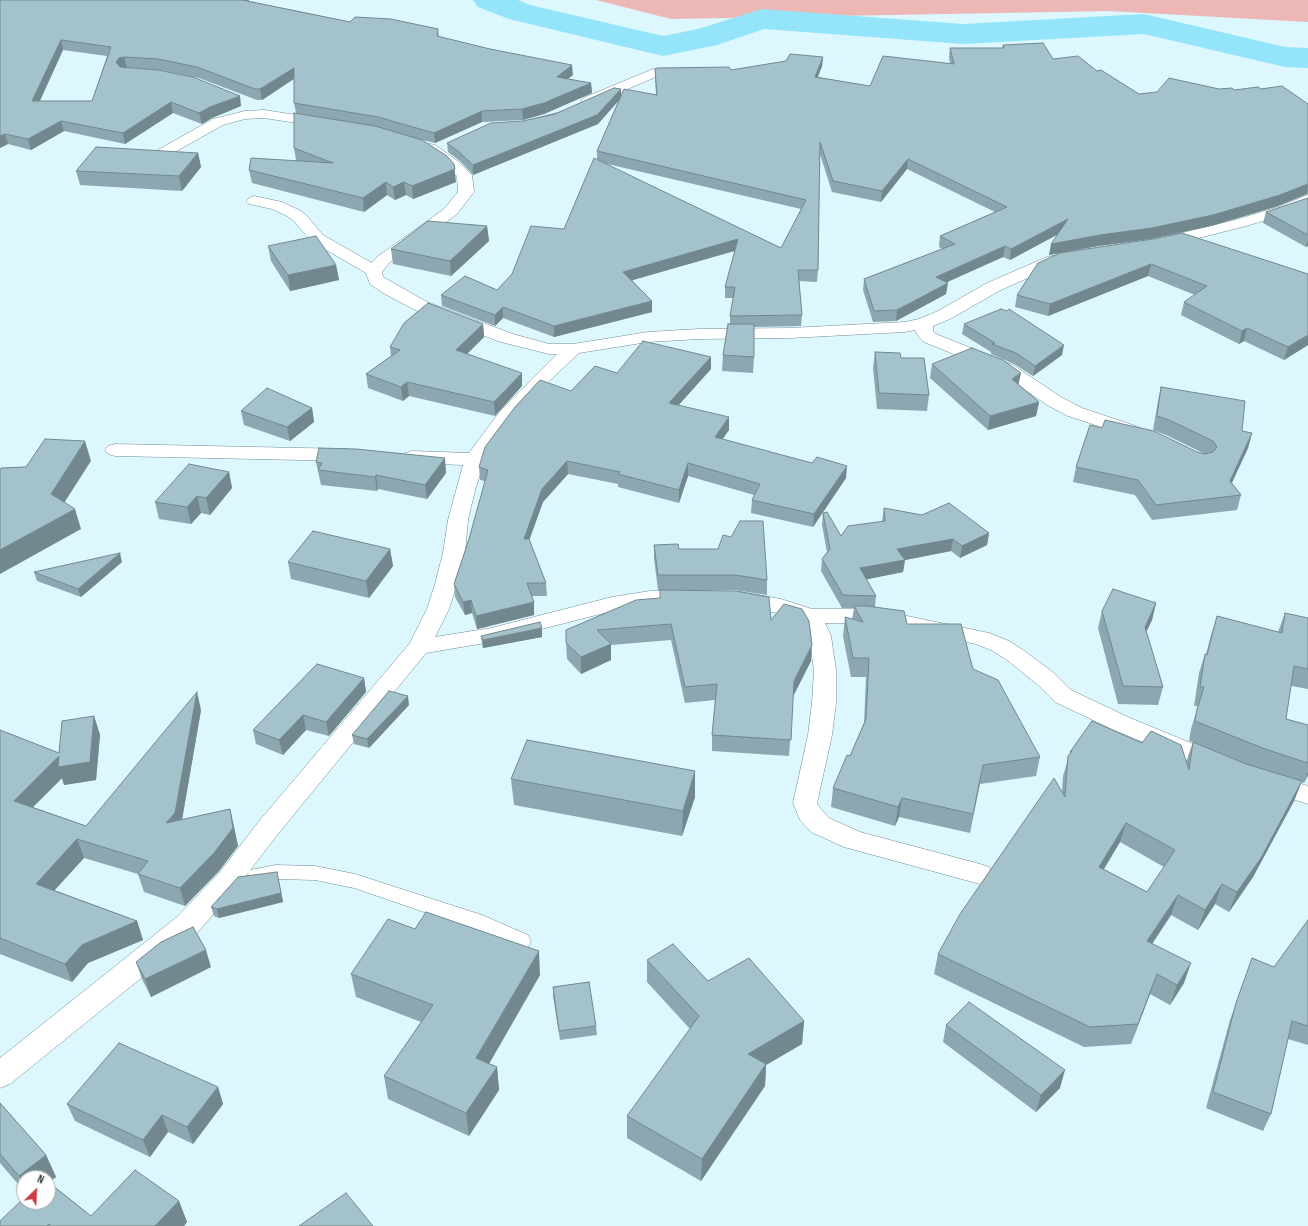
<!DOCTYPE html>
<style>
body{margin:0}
#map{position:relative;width:1308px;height:1226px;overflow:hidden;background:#ddf7ff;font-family:"Sofia Sans Condensed",sans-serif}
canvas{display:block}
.north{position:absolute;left:16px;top:1170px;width:40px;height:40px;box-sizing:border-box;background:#fff;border:1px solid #a5aaab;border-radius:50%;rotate:24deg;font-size:11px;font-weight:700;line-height:16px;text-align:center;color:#1e2b2e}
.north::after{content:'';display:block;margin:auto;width:14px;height:18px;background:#ca3b45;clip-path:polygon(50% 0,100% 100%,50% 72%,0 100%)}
</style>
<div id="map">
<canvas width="1308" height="1226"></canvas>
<div class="north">N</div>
</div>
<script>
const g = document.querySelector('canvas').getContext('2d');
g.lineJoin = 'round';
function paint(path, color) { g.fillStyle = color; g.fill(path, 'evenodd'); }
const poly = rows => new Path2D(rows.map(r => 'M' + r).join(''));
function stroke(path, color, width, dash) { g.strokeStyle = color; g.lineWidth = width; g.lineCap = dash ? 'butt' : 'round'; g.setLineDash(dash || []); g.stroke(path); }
paint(poly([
 [596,0,1308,0,1308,22,1109,11,671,19]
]), '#ecb7b5');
paint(poly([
 [473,0,518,0,530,5,663,36,698,29,762,9,963,24,1144,14,1285,47,1308,48,1308,68,1285,67,1144,34,963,44,764,29,717,45,663,56,509,19,478,7,473,0]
]), '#94e4fa');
const lane = poly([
 [276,865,315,866,355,874,482,915,528,935,531,941,528,947,521,949,468,927,354,888,315,880,276,879,257,882,250,880,247,875,250,870,276,865]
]);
const street = poly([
 [653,69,658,70,660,73,658,76,593,104,588,105,583,104,581,101,583,98,653,69],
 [264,110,323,119,328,120,330,123,328,126,323,127,264,118,245,119,223,125,166,157,161,158,156,157,154,154,156,151,213,119,245,111,264,110],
 [430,144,435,145,459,162,472,175,474,192,456,215,389,263,382,272,383,277,427,302,513,334,549,344,573,344,648,332,699,329,790,328,905,322,919,319,938,311,987,283,1047,257,1062,254,1068,256,1070,259,1068,262,1056,265,999,291,950,319,933,326,933,331,936,334,1013,365,1061,397,1082,408,1139,427,1142,431,1139,435,1132,437,1068,416,1047,405,1001,373,924,342,918,336,915,330,905,332,790,338,699,339,648,342,579,353,545,385,515,418,485,459,475,490,468,520,465,553,457,584,449,609,435,637,491,628,612,597,650,591,688,590,696,592,699,597,696,602,688,604,650,605,612,611,491,642,426,653,278,834,238,886,197,933,10,1084,0,1088,0,1058,177,917,220,872,260,820,410,643,427,609,435,584,443,553,448,520,463,465,412,463,405,461,402,457,405,453,412,451,469,453,501,410,557,354,549,354,501,342,415,310,383,293,370,284,366,273,311,241,294,221,287,216,272,209,249,204,246,201,249,198,254,196,282,202,299,210,306,215,323,235,372,263,377,257,444,209,458,192,457,176,423,148,425,145,430,144],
 [1308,195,1308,206,1290,213,1246,226,1163,247,1157,245,1155,242,1157,239,1235,220,1278,207,1308,195],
 [115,444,348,449,355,451,358,455,355,459,348,461,115,456,108,454,105,450,108,446,115,444],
 [741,592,781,599,812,609,865,609,883,611,989,633,1009,641,1023,650,1054,673,1071,690,1130,718,1225,757,1228,763,1225,769,1216,772,1114,730,1055,702,1038,685,1007,660,993,651,976,644,883,625,865,623,825,623,831,636,836,670,836,703,832,735,817,803,820,808,829,818,860,832,980,864,989,867,993,874,989,881,980,884,844,847,811,832,800,820,793,803,808,735,812,703,814,670,809,636,801,621,777,613,733,604,730,599,733,594,741,592],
 [1269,774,1308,786,1308,804,1260,789,1257,783,1260,777,1269,774]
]);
stroke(lane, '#6f8c95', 1);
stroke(street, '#6f8c95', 1);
paint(lane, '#fff');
paint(street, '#fff');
paint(poly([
 [0,0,249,0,249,1,350,22,438,29,439,37,573,75,568,79,591,83,592,93,544,114,523,120,482,122,435,143,422,140,456,182,413,199,406,195,395,200,387,195,364,212,252,183,249,170,296,160,294,148,296,113,294,103,294,79,262,100,257,100,199,78,160,70,125,68,241,106,212,118,202,124,173,113,125,144,64,131,31,150,8,144,0,148],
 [63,50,107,56,92,101,40,101],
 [1003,45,1053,59,1097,71,1139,94,1219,89,1234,90,1261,89,1308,104,1308,194,1307,194,1278,206,1211,226,1150,239,1098,246,1049,255,1058,234,1010,260,1003,257,947,282,946,294,896,321,873,322,863,290,864,279,942,249,939,247,940,236,995,212,907,169,881,202,832,192,820,154,818,270,817,282,799,281,802,315,801,326,754,327,754,357,753,373,722,371,723,355,730,324,730,316,734,298,725,298,725,287,735,251,632,280,652,301,652,312,554,337,503,318,495,326,442,306,441,295,497,290,564,229,597,160,597,151,619,100,598,124,473,175,460,161,448,152,447,143,523,121,621,96,656,94,655,79,655,69,731,70,823,57,822,66,818,77,870,86,950,63,949,57,950,48,1002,48],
 [603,163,801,209,781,248],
 [198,153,201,167,182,191,80,185,76,171],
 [1308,198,1308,246,1306,247,1263,223,1266,212],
 [487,226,489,241,451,276,393,264,391,249],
 [1153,239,1308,345,1284,360,1244,341,1239,344,1181,315,1184,302,1195,295,1148,276,1048,316,1015,307,1017,295],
 [268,246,336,265,339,280,290,291,271,261],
 [483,324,484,337,467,354,522,386,495,416,409,396,403,401,368,388,366,374,391,356,390,347],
 [964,324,1062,355,1033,376,1014,364,991,354,991,352,962,334],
 [875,352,901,358,929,395,927,411,877,409,873,368],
 [711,357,711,369,678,405,729,430,722,439,846,478,813,527,751,513,752,500,754,495,688,476,679,503,618,487,618,484,568,474,543,502,529,540,546,583,547,596,531,596,534,615,477,629,472,613,465,615,455,597,454,584,469,539,485,481,480,480,479,467,571,391,617,373],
 [932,364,1019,385,1039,402,1036,416,988,430,930,378],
 [1161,387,1242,431,1252,433,1248,448,1232,483,1241,495,1237,510,1152,520,1135,495,1073,482,1076,467,1102,428,1205,454,1166,435,1153,430,1158,401],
 [312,408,314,422,290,441,244,425,241,411],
 [316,462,446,473,427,499,378,489,377,491,321,485],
 [229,472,232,488,210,515,201,513,191,524,159,519,155,502],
 [884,508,989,533,987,545,960,558,951,551,905,560,903,572,866,579,876,596,875,607,907,624,973,669,1040,757,1036,776,980,784,970,833,899,817,895,826,831,807,833,788,850,756,864,723,866,677,851,677,843,636,845,617,852,619,854,608,842,608,821,571,822,559,827,552,822,525,823,513,841,536,882,521],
 [654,545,679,549,767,580,767,595,734,590,658,590,654,559],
 [390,549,393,566,369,598,291,579,288,562],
 [122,562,81,597,37,581,34,572],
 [660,590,771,620,811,661,793,697,789,756,712,751,712,735,715,700,685,703,671,640,611,645,611,660,581,674,567,659,566,643,660,598],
 [1156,603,1152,620,1146,632,1163,687,1158,705,1118,704,1098,628,1102,611],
 [1285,613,1308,618,1308,689,1291,686,1286,719,1308,725,1308,775,1304,783,1301,782,1294,801,1253,877,1229,912,1215,904,1198,930,1171,915,1152,943,1184,983,1170,1005,1150,994,1131,1044,1084,1047,934,974,938,954,1062,792,1063,776,1070,752,1092,721,1186,762,1193,742,1189,741,1191,729,1198,706,1194,706,1199,673,1205,654,1206,654,1211,635,1217,616,1278,632],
 [1120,842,1164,867,1147,892,1104,869],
 [481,636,542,637,483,648,482,645],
 [364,678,366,692,329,736,306,730,283,755,256,744,253,730],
 [409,705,369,748,354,744,352,735],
 [201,710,182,820,230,809,234,827,238,846,219,871,185,906,144,892,138,874,84,858,54,890,137,921,143,940,88,963,72,982,0,954,0,730,59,753,94,716,100,735,96,780,64,785,62,778,33,807,86,826],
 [511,779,695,797,682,836,514,805],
 [277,872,283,902,219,918,214,916,211,907],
 [1308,920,1308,1045,1288,1039,1271,1114,1263,1131,1206,1108,1230,1020,1252,958,1274,967],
 [647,960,708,981,804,1021,802,1044,766,1065,765,1086,701,1181,627,1138,627,1116,690,1029,647,982],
 [136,962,211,967,151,997,142,979],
 [351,974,540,975,489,1064,497,1067,499,1090,469,1136,388,1099,384,1076,421,1022,356,997],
 [553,987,596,1026,597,1035,560,1040,553,996],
 [946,1025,1060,1088,1036,1112,943,1042],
 [218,1087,223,1104,193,1144,168,1132,150,1157,75,1121,67,1104],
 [0,1103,46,1155,56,1177,49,1182,91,1216,179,1201,187,1222,184,1226,0,1226,48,1202,24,1178,24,1191,0,1163]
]), '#8ca7af');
paint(poly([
 [61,40,63,50,35,111,32,101],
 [124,57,127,68,122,69,119,72,116,62,119,58],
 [823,57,822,66,814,86,815,77],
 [572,65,573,75,557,87,557,77],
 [294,68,295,78,262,100,260,89],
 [591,83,592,93,544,114,523,120,522,109],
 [621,89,621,98,598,124,473,175,473,165],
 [240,96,241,106,212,118,202,124,199,113,210,107],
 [171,102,173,113,125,144,123,133],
 [482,111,482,122,435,143,434,133],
 [61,121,64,131,31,150,28,139],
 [5,134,8,144,0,148,0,136],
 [198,153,201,167,182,191,179,176],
 [908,159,907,169,881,202,882,191],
 [454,164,456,182,413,199,412,186],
 [386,182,387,195,364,212,363,198],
 [404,182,406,195,395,200,393,187],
 [1308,184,1307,194,1278,206,1211,226,1150,239,1098,246,1049,255,1051,244],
 [1068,219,1066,230,1010,260,1011,249],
 [487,226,489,241,451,276,450,261],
 [738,239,737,250,623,283,623,272],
 [1308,240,1308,246,1306,247],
 [1005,246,1003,257,934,288,936,277],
 [1151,264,1148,276,1048,316,1050,304],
 [336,265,339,280,290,291,288,275],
 [948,283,946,294,896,321,897,310],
 [652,301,652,312,554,337,554,326],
 [503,307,503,318,495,326,495,315],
 [483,324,484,337,457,364,456,350],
 [1247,328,1244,341,1239,344,1242,331],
 [1308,335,1308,345,1284,360,1288,347],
 [1064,345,1062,355,1033,376,1035,366],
 [711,357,711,369,669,416,669,403],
 [522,373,522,386,495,416,494,402],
 [1021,373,1018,387,1012,379],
 [407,382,409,396,403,401,401,387],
 [1039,402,1036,416,988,430,990,416],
 [312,408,314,422,290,441,287,427],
 [729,417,729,430,715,450,715,437],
 [1252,433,1248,448,1226,495,1230,481],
 [85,441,91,461,57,514,51,494],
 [445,458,446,473,427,499,425,485],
 [567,461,568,474,543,502,525,552,524,539,542,489],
 [688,463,688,476,679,503,679,490],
 [847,466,846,478,813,527,814,514],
 [229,472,232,488,210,515,206,498],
 [376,475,378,489,377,491,375,477],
 [197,496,201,513,191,524,187,507],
 [75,509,81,529,0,574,0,550],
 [989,533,987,545,960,558,962,546],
 [953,539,951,551,905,560,903,572,859,581,860,568,897,549],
 [390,549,393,566,369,598,366,581],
 [120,553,122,562,81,597,78,589],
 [471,600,472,613,465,615,463,602],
 [534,602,534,615,477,629,476,616],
 [1156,603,1152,620,1140,645,1145,627],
 [542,628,542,637,483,648,483,640],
 [611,644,611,660,581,674,581,657],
 [812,645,811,661,792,698,794,681],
 [364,678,366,692,329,736,326,722],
 [197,692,201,710,180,831,166,823],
 [408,696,409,705,369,748,367,739],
 [303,715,306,730,283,755,279,740],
 [94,716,100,735,96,780,64,785,62,778,21,819,14,801],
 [695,771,695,797,682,836,683,811],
 [1308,772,1308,775,1304,783],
 [1302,781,1294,801,1253,877,1229,912,1237,892],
 [902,798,899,817,895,826,898,807],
 [230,809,234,827,238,846,219,871,185,906,180,888],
 [1126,823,1120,842,1093,887,1099,867],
 [77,839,84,858,44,902,36,884],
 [277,872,283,902,219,918,217,909],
 [1222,884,1215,904,1198,930,1205,910],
 [1178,895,1171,915,1141,961,1147,941],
 [137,921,143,940,88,963,72,982,65,964,82,945],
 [206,950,211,967,151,997,145,979],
 [539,951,540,975,479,1081,476,1058],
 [1191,963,1184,983,1170,1005,1177,985],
 [1157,974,1150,994,1131,1044,1138,1024],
 [804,1021,802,1044,766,1065,765,1086,701,1181,702,1159,748,1054],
 [497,1067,499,1090,469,1136,466,1113],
 [1065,1070,1060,1088,1036,1112,1041,1095],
 [218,1087,223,1104,193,1144,187,1127],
 [162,1115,168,1132,150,1157,143,1140],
 [46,1155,56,1177,48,1183,48,1178,24,1178,24,1186,19,1176],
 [179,1201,187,1222,184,1226,155,1226]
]), '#72888e');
const building = poly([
 [0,0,242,0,350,22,355,17,391,19,438,29,437,36,490,49,572,65,557,77,591,83,544,103,522,109,482,111,434,133,378,117,294,103,294,68,260,89,255,89,197,67,158,59,124,57,119,58,116,62,120,67,158,70,193,77,240,96,210,107,199,113,171,102,123,133,61,121,28,139,5,134,0,136,0,0],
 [61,40,111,47,92,101,32,101,61,40],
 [1043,43,1053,59,1078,56,1097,71,1101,70,1139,94,1157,92,1169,78,1219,89,1232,88,1234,90,1258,87,1261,89,1282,86,1308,104,1308,184,1280,195,1213,215,1152,228,1100,235,1051,244,1068,219,1011,249,1005,246,936,277,948,283,897,310,874,311,864,279,955,244,940,236,1007,207,908,159,882,191,833,181,820,142,818,270,798,270,802,315,730,316,735,287,725,287,738,239,623,272,652,301,554,326,503,307,495,315,441,295,465,276,497,290,512,274,531,226,564,229,594,158,781,248,806,200,597,151,624,89,657,95,655,69,657,68,729,67,731,70,786,61,790,54,823,57,815,77,870,86,883,56,954,64,950,48,1004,48,1003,45,1043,43],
 [614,88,621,89,597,115,473,165,459,152,447,143,491,123,523,121,555,114,614,88],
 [294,113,375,126,422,140,447,156,454,164,455,169,412,186,404,182,393,187,386,182,363,198,249,170,251,158,333,163,294,148,294,113],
 [96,147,198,153,179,176,76,171,96,147],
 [1308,198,1308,235,1266,212,1308,198],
 [428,221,487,226,450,261,391,249,428,221],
 [1182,233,1308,274,1308,335,1288,347,1247,328,1242,331,1184,302,1207,286,1151,264,1050,304,1017,295,1038,263,1060,253,1153,239,1182,233],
 [316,236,336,265,288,275,268,246,316,236],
 [428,303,483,324,456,350,522,373,494,402,407,382,401,387,366,374,400,350,390,347,404,323,428,303],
 [1001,309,1007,311,1009,309,1064,345,1035,366,1016,353,992,344,995,343,964,324,1001,309],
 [728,324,754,324,754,357,723,355,728,324],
 [643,341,711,357,669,403,729,417,715,437,812,463,817,457,847,466,814,514,752,500,760,484,688,463,679,490,618,474,620,472,567,461,542,489,524,539,529,539,546,583,527,583,534,602,476,616,471,600,463,602,454,584,469,539,488,470,479,467,485,447,515,407,540,380,571,391,595,366,617,373,643,341],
 [972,348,1003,360,1021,373,1012,379,1039,402,990,416,932,364,972,348],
 [875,352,900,353,901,358,924,358,929,395,879,393,875,352],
 [1161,387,1245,401,1242,431,1252,433,1230,481,1241,495,1156,505,1138,480,1076,467,1090,425,1102,428,1105,420,1154,431,1197,452,1205,454,1213,452,1217,447,1213,441,1169,420,1157,416,1161,387],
 [267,388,312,408,287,427,241,411,267,388],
 [45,439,85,441,51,494,75,509,0,550,0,470,1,468,26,467,45,439],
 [319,448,356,449,445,458,425,485,376,475,375,477,318,470,322,463,316,462,319,448],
 [189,464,229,472,206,498,197,496,187,507,155,502,189,464],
 [949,503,989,533,962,546,953,539,897,549,905,560,860,568,876,596,843,595,822,559,830,549,823,513,827,512,841,536,848,526,885,521,884,508,922,515,949,503],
 [740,521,763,521,767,580,735,575,658,575,654,545,678,544,679,549,718,549,723,535,731,537,740,521],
 [313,531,390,549,366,581,288,562,313,531],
 [120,553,78,589,34,572,120,553],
 [1113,589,1156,603,1145,627,1163,687,1123,686,1102,611,1113,589],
 [660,590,735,591,769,597,771,620,784,604,802,609,809,621,812,645,794,681,791,740,712,735,717,684,685,687,671,624,597,630,611,644,581,657,566,643,566,630,636,600,660,598,660,590],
 [854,606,867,606,904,611,907,624,961,624,973,669,998,680,1040,757,983,765,973,814,902,798,898,807,833,788,847,755,850,756,866,719,869,658,853,658,845,617,863,622,854,606],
 [1285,613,1308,618,1308,669,1294,666,1286,719,1308,725,1308,763,1265,749,1195,721,1197,709,1204,687,1200,687,1205,654,1207,655,1217,616,1282,633,1285,613],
 [540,622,542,628,483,640,481,636,540,622],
 [317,664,364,678,326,722,303,715,279,740,253,730,317,664],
 [389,691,408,696,367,739,352,735,389,691],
 [197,692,175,813,166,823,230,809,233,828,214,853,180,888,138,874,148,861,77,839,36,884,137,921,82,945,65,964,0,938,0,730,59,753,62,721,94,716,90,762,58,767,59,756,14,801,86,826,197,692],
 [1092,721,1142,743,1151,731,1181,745,1189,770,1193,742,1246,764,1302,781,1261,858,1237,892,1222,884,1205,910,1178,895,1147,941,1191,963,1177,985,1157,974,1138,1024,1090,1027,938,954,960,914,1054,778,1065,797,1068,756,1072,751,1070,752,1092,721],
 [1126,823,1175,850,1147,892,1099,867,1126,823],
 [527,740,695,771,683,811,511,779,527,740],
 [277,872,281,893,217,909,211,907,238,877,277,872],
 [426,912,539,951,476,1058,497,1067,466,1113,384,1076,433,1005,351,974,388,919,415,929,426,912],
 [1308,920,1308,1026,1292,1021,1271,1114,1213,1092,1236,1003,1252,958,1274,967,1308,920],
 [193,927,206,950,145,979,136,962,161,942,193,927],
 [673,944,708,981,749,958,804,1021,748,1054,766,1064,702,1159,627,1116,699,1016,647,960,673,944],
 [589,982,596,1026,559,1031,553,987,589,982],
 [969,1002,1065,1070,1041,1095,946,1025,969,1002],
 [119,1043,218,1087,187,1127,162,1115,143,1140,67,1104,119,1043],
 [0,1103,46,1155,19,1176,0,1154,0,1103],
 [135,1170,179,1201,155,1226,51,1226,49,1224,47,1226,0,1226,0,1221,24,1198,24,1202,48,1202,48,1182,91,1216,135,1170],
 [346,1193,373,1226,299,1226,346,1193]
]);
paint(building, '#a3c2cb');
stroke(building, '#72888e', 1);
</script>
